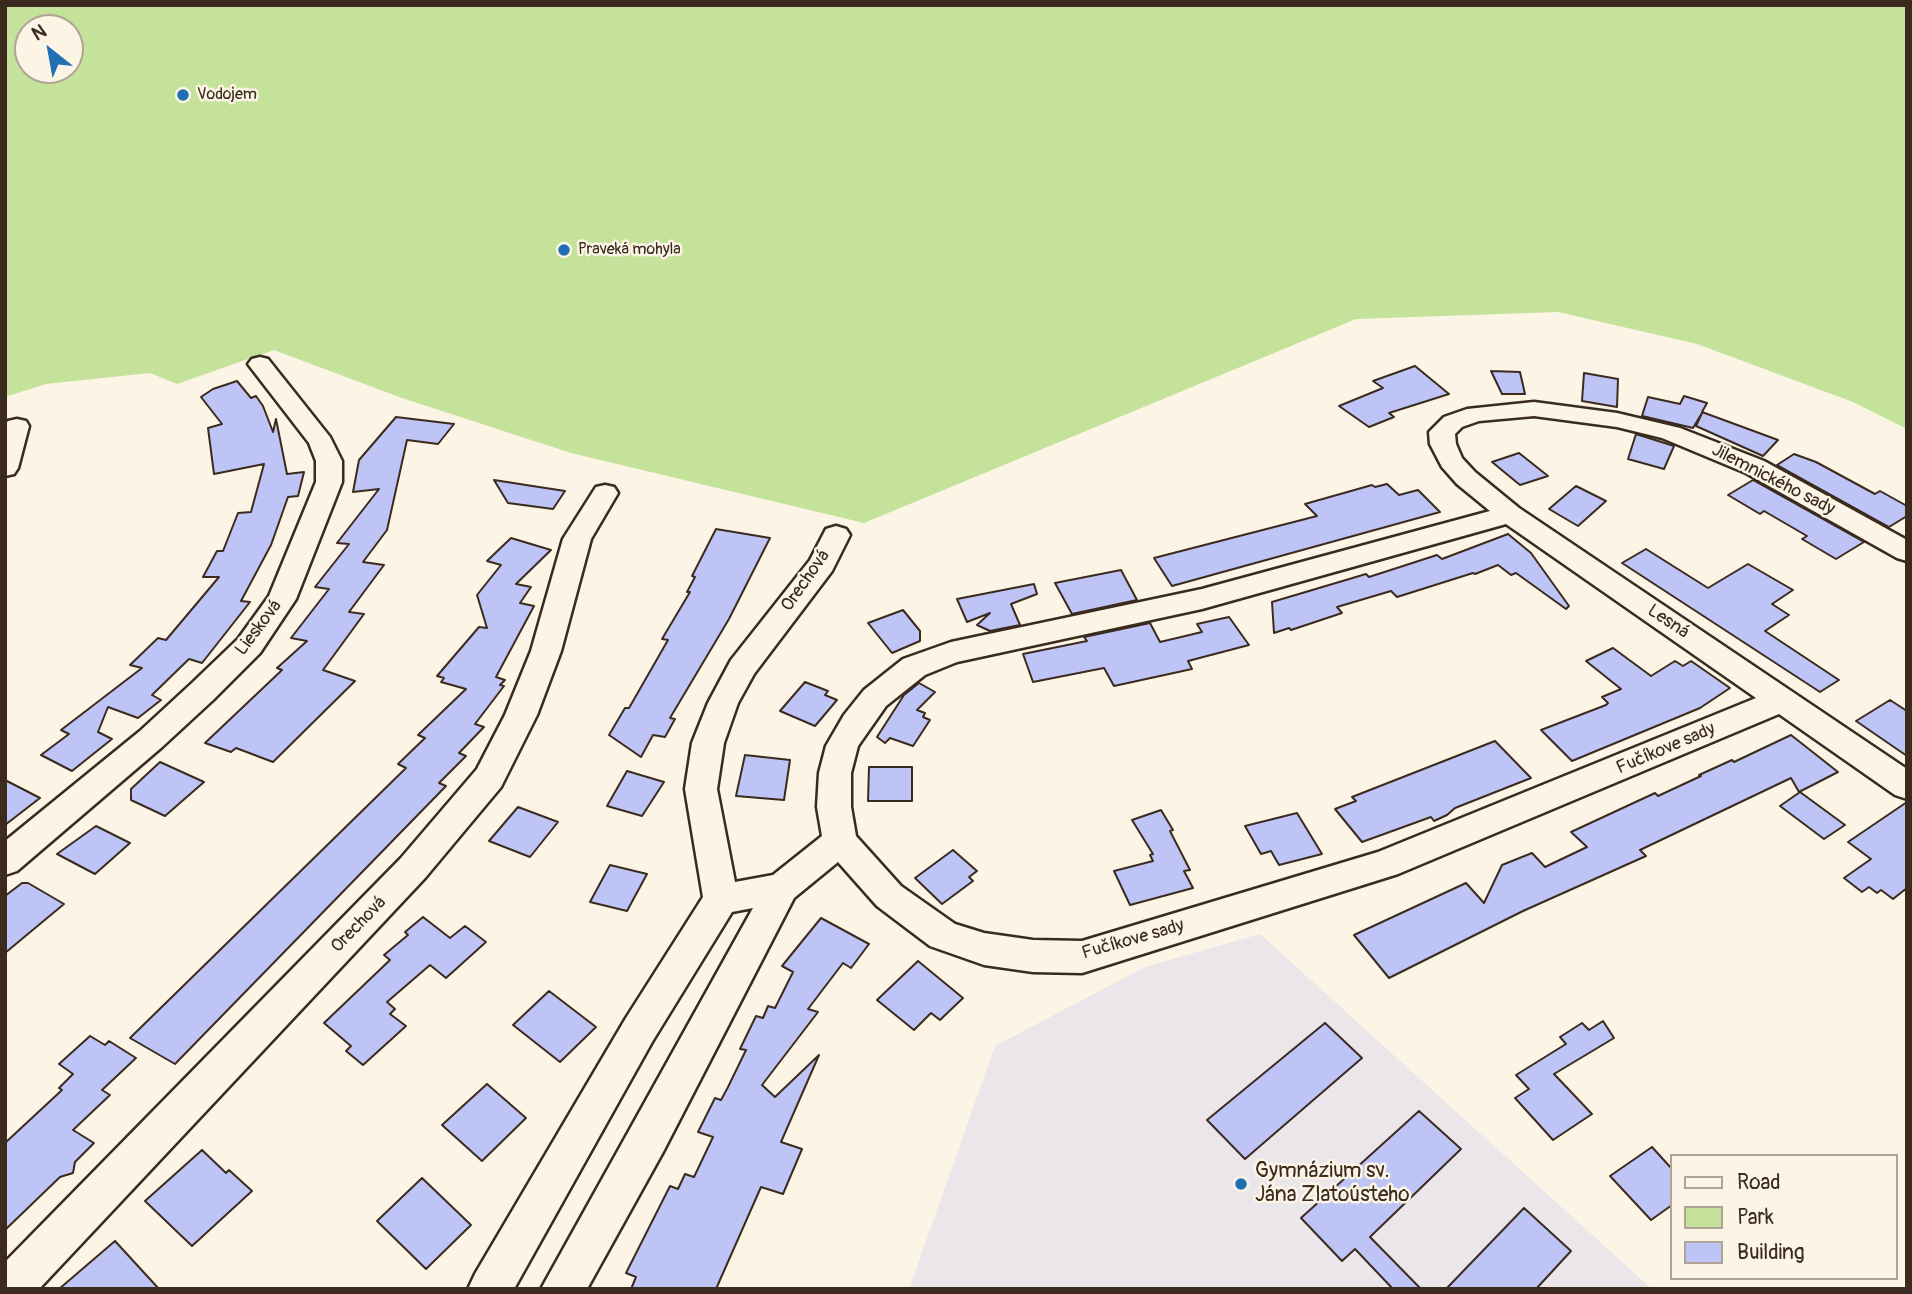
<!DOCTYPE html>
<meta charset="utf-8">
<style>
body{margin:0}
#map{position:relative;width:1912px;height:1294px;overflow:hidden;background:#fcf5e5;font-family:Pangolin,sans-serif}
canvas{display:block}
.frame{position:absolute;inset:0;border:7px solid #3b2a1e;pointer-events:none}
.legend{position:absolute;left:1670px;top:1154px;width:228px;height:126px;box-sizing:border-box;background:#fcf5e5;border:2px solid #afa495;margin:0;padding:9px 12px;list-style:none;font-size:21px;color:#3b2a1e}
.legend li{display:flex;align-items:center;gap:14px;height:35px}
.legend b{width:35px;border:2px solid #afa495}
.north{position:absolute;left:14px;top:14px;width:70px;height:70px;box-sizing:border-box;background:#fcf5e5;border:2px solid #afa495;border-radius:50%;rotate:329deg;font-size:19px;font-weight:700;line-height:28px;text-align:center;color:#3b2a1e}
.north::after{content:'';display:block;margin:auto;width:24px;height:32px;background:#1f6fb2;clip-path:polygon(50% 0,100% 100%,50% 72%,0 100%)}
</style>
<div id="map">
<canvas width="1912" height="1294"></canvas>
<div class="frame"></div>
<ul class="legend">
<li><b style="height:9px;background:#fcf5e5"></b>Road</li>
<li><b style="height:19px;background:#c4e299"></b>Park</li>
<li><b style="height:19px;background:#bfc4f6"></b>Building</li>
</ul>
<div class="north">N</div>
</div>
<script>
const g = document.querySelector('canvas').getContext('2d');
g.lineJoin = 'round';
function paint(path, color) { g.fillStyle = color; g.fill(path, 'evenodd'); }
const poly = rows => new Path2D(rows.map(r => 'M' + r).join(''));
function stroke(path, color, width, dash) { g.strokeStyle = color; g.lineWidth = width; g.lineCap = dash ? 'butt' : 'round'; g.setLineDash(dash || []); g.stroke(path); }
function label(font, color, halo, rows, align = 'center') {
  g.font = font + ' Pangolin,sans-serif'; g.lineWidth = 5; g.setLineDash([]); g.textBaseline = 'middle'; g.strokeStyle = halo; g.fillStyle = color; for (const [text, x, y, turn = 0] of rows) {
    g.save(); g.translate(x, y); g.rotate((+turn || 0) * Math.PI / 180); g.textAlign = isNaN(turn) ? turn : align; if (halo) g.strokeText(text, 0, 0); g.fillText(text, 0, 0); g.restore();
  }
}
paint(poly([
 [1260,934,1652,1289,909,1289,995,1046,1145,967]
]), '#eae6ea');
paint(poly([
 [5,5,1907,5,1907,429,1853,402,1697,344,1558,312,1356,319,864,523,571,453,402,398,274,350,177,384,150,373,46,384,5,397],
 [28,28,70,28,70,70,28,70]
]), '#c4e299');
const building = poly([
 [1415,366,1449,394,1389,413,1394,417,1369,427,1339,406,1383,388,1373,381,1415,366],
 [1491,371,1520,372,1525,394,1502,394,1491,371],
 [1584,373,1618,379,1617,407,1582,401,1584,373],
 [237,381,251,398,256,396,263,406,273,432,276,419,287,474,304,472,298,496,288,497,271,545,241,601,250,602,202,663,189,659,152,695,161,700,138,718,108,707,98,732,112,739,72,771,41,755,69,734,61,730,142,668,130,665,158,638,166,640,219,577,203,577,217,551,223,551,238,513,251,512,264,464,214,474,208,428,222,424,201,397,213,389,237,381],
 [1684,396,1707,403,1702,412,1778,440,1763,456,1696,426,1702,413,1693,428,1642,416,1648,397,1680,404,1684,396],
 [396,417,454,424,438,444,407,440,387,530,363,562,384,565,349,612,364,614,323,670,355,681,273,762,236,748,231,752,205,743,282,670,277,668,307,641,291,638,329,589,315,587,349,544,337,543,379,489,353,492,359,460,396,417],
 [1636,434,1674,446,1664,469,1628,459,1636,434],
 [1519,453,1548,476,1520,485,1492,462,1519,453],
 [1794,454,1816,462,1875,494,1880,491,1907,506,1907,516,1889,527,1777,465,1794,454],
 [494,480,526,485,565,491,553,509,508,503,494,480],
 [1753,480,1864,542,1836,559,1802,539,1807,536,1764,511,1760,514,1728,495,1753,480],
 [1387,484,1399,495,1418,490,1440,512,1172,586,1154,558,1317,516,1305,504,1372,485,1375,487,1387,484],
 [1576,486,1606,501,1578,526,1549,509,1576,486],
 [716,529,770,538,729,619,670,718,675,719,665,737,653,735,641,757,609,735,625,708,629,708,668,640,662,639,690,592,687,592,695,577,692,576,716,529],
 [1508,534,1531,553,1569,606,1566,609,1516,573,1511,575,1498,565,1475,574,1473,573,1397,597,1391,591,1337,607,1342,613,1291,630,1289,628,1274,633,1272,602,1366,574,1369,577,1437,555,1442,559,1508,534],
 [511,538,551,550,516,584,531,587,520,603,534,606,496,677,505,680,500,685,504,686,475,724,484,727,459,753,466,756,439,783,446,786,175,1064,130,1038,406,768,398,764,425,738,418,735,466,689,441,682,444,678,437,676,479,627,487,628,477,595,501,565,487,561,511,538],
 [1646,549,1708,588,1748,564,1793,590,1772,604,1789,615,1765,631,1839,680,1820,692,1622,563,1646,549],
 [1121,570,1137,600,1072,614,1055,583,1121,570],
 [1034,584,1037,594,1011,604,1020,625,990,631,977,625,990,613,967,622,957,599,1034,584],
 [903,610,920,631,920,641,892,653,868,623,903,610],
 [1229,617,1249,645,1188,661,1192,669,1114,686,1104,668,1033,682,1023,654,1087,641,1084,637,1150,623,1160,642,1202,632,1197,624,1229,617],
 [1613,648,1651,676,1675,661,1683,666,1691,661,1730,688,1700,708,1572,761,1541,730,1606,705,1608,703,1602,697,1621,689,1586,661,1613,648],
 [805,682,828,691,825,695,837,700,815,726,780,711,805,682],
 [919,683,935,692,917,710,925,713,923,717,930,720,913,746,890,738,885,743,877,737,904,695,919,683],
 [1890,700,1907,711,1907,756,1856,721,1890,700],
 [1791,735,1838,772,1799,792,1791,778,1640,850,1646,856,1523,911,1389,978,1354,935,1466,883,1484,903,1502,865,1532,853,1545,867,1587,847,1571,832,1655,793,1658,796,1701,776,1699,775,1732,760,1734,762,1791,735],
 [1495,741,1531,778,1455,808,1447,815,1434,821,1431,817,1362,842,1335,809,1356,801,1352,797,1495,741],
 [745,755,790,760,784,800,736,796,745,755],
 [160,762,204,782,165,816,131,800,131,789,160,762],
 [869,767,912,767,912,801,868,801,869,767],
 [627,771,664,782,642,816,607,806,627,771],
 [5,780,40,798,5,825,5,780],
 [1800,792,1845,825,1824,839,1780,806,1800,792],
 [1907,802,1907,888,1893,899,1881,890,1877,893,1869,887,1862,892,1844,878,1871,859,1848,842,1907,802],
 [518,807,558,822,530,857,489,841,518,807],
 [1161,810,1173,830,1170,831,1190,870,1184,871,1193,888,1130,905,1114,871,1153,861,1150,855,1153,854,1132,820,1161,810],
 [1297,813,1322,854,1279,865,1271,851,1261,854,1245,826,1297,813],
 [96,826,130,843,95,874,57,854,96,826],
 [953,850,977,871,969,877,973,881,942,904,915,878,953,850],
 [610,865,647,874,627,911,590,902,610,865],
 [22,883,28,883,64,904,5,953,5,896,22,883],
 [423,917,450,938,465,926,486,942,446,978,430,965,387,1002,395,1009,390,1014,406,1026,363,1065,346,1051,351,1046,324,1023,390,960,384,955,408,935,405,932,423,917],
 [821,918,869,944,851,968,843,963,808,1009,818,1012,762,1085,775,1097,819,1055,781,1142,802,1149,783,1194,761,1187,716,1289,631,1289,636,1277,626,1273,670,1186,678,1189,685,1174,694,1177,713,1137,698,1132,715,1098,721,1100,728,1087,746,1050,740,1049,756,1016,763,1018,768,1006,775,1008,793,972,782,966,821,918],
 [918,961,963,998,940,1020,931,1013,914,1030,877,1000,918,961],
 [549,991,596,1027,560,1062,513,1025,549,991],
 [1603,1021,1614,1038,1554,1074,1592,1114,1553,1140,1515,1098,1529,1089,1516,1075,1566,1044,1560,1037,1582,1023,1589,1030,1603,1021],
 [1325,1023,1362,1058,1245,1159,1207,1120,1325,1023],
 [90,1036,105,1045,109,1041,136,1058,102,1090,110,1095,73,1130,94,1143,75,1162,73,1173,60,1177,5,1230,5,1143,62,1090,59,1088,73,1074,59,1064,90,1036],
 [487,1084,526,1118,482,1161,442,1125,487,1084],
 [1419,1111,1461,1149,1370,1237,1421,1289,1393,1289,1355,1249,1342,1261,1301,1218,1419,1111],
 [1652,1147,1672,1169,1672,1205,1651,1220,1610,1176,1652,1147],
 [202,1150,226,1173,229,1170,252,1191,192,1246,145,1201,202,1150],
 [422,1178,471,1225,426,1269,377,1221,422,1178],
 [1524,1208,1571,1251,1536,1289,1446,1289,1524,1208],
 [115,1241,159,1289,59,1289,115,1241]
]);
paint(building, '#bfc4f6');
stroke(building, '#3b2a1e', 2);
const minor = poly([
 [260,357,268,359,330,437,342,461,342,482,296,599,260,653,213,700,162,747,17,871,5,875,5,841,140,731,191,684,238,639,269,596,316,482,316,461,309,443,248,364,252,359,260,357],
 [1534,402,1617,413,1680,428,1764,461,1907,540,1907,561,1897,558,1746,473,1662,438,1617,427,1534,416,1479,421,1462,427,1455,434,1456,444,1462,458,1475,472,1519,508,1907,769,1907,799,1895,795,1779,714,1398,874,1082,973,1033,972,984,965,930,946,877,906,838,862,794,898,663,1152,587,1289,541,1289,753,908,732,912,652,1042,514,1289,468,1289,475,1274,626,1018,703,897,685,789,692,743,708,703,731,660,810,560,826,529,836,526,846,529,850,535,832,571,754,674,738,703,724,743,717,789,735,882,773,875,822,836,817,807,819,773,826,746,844,715,864,690,903,659,951,642,1202,589,1490,511,1457,484,1442,467,1430,444,1429,432,1444,417,1467,409,1534,402],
 [1506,524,1756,698,1378,852,1082,941,1033,940,984,933,955,924,901,886,856,836,851,807,851,773,858,746,886,706,925,675,957,662,1202,609,1506,524],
 [17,419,26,421,29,426,18,468,14,474,5,476,5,425,8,421,17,419],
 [605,485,614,487,618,493,591,539,561,651,537,715,501,787,425,878,39,1289,5,1289,5,1262,401,858,477,769,505,715,531,651,563,539,596,487,605,485]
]);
stroke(minor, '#3b2a1e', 5);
paint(minor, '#fcf5e5');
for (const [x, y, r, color] of [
 [183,95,7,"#1f6fb2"],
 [564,250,7,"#1f6fb2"],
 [1241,1184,7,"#1f6fb2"]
]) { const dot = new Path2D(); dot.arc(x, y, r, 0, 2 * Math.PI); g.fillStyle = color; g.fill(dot); stroke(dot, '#fcf5e5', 2.5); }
label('16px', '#3b2a1e', '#fcf5e5', [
 ["Vodojem",197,95],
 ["Praveká mohyla",578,250]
], 'left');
label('18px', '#3b2a1e', '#fcf5e5', [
 ["Jilemnického sady",1773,480,27],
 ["Orechová",806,581,-55],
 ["Lesná",1668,622,34],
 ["Liesková",259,628,-53],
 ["Fučíkove sady",1666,749,-23],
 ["Orechová",359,925,-46],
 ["Fučíkove sady",1133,940,-16]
]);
label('21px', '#3b2a1e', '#fcf5e5', [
 ["Gymnázium sv.",1255,1172],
 ["Jána Zlatoústeho",1255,1196]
], 'left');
</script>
